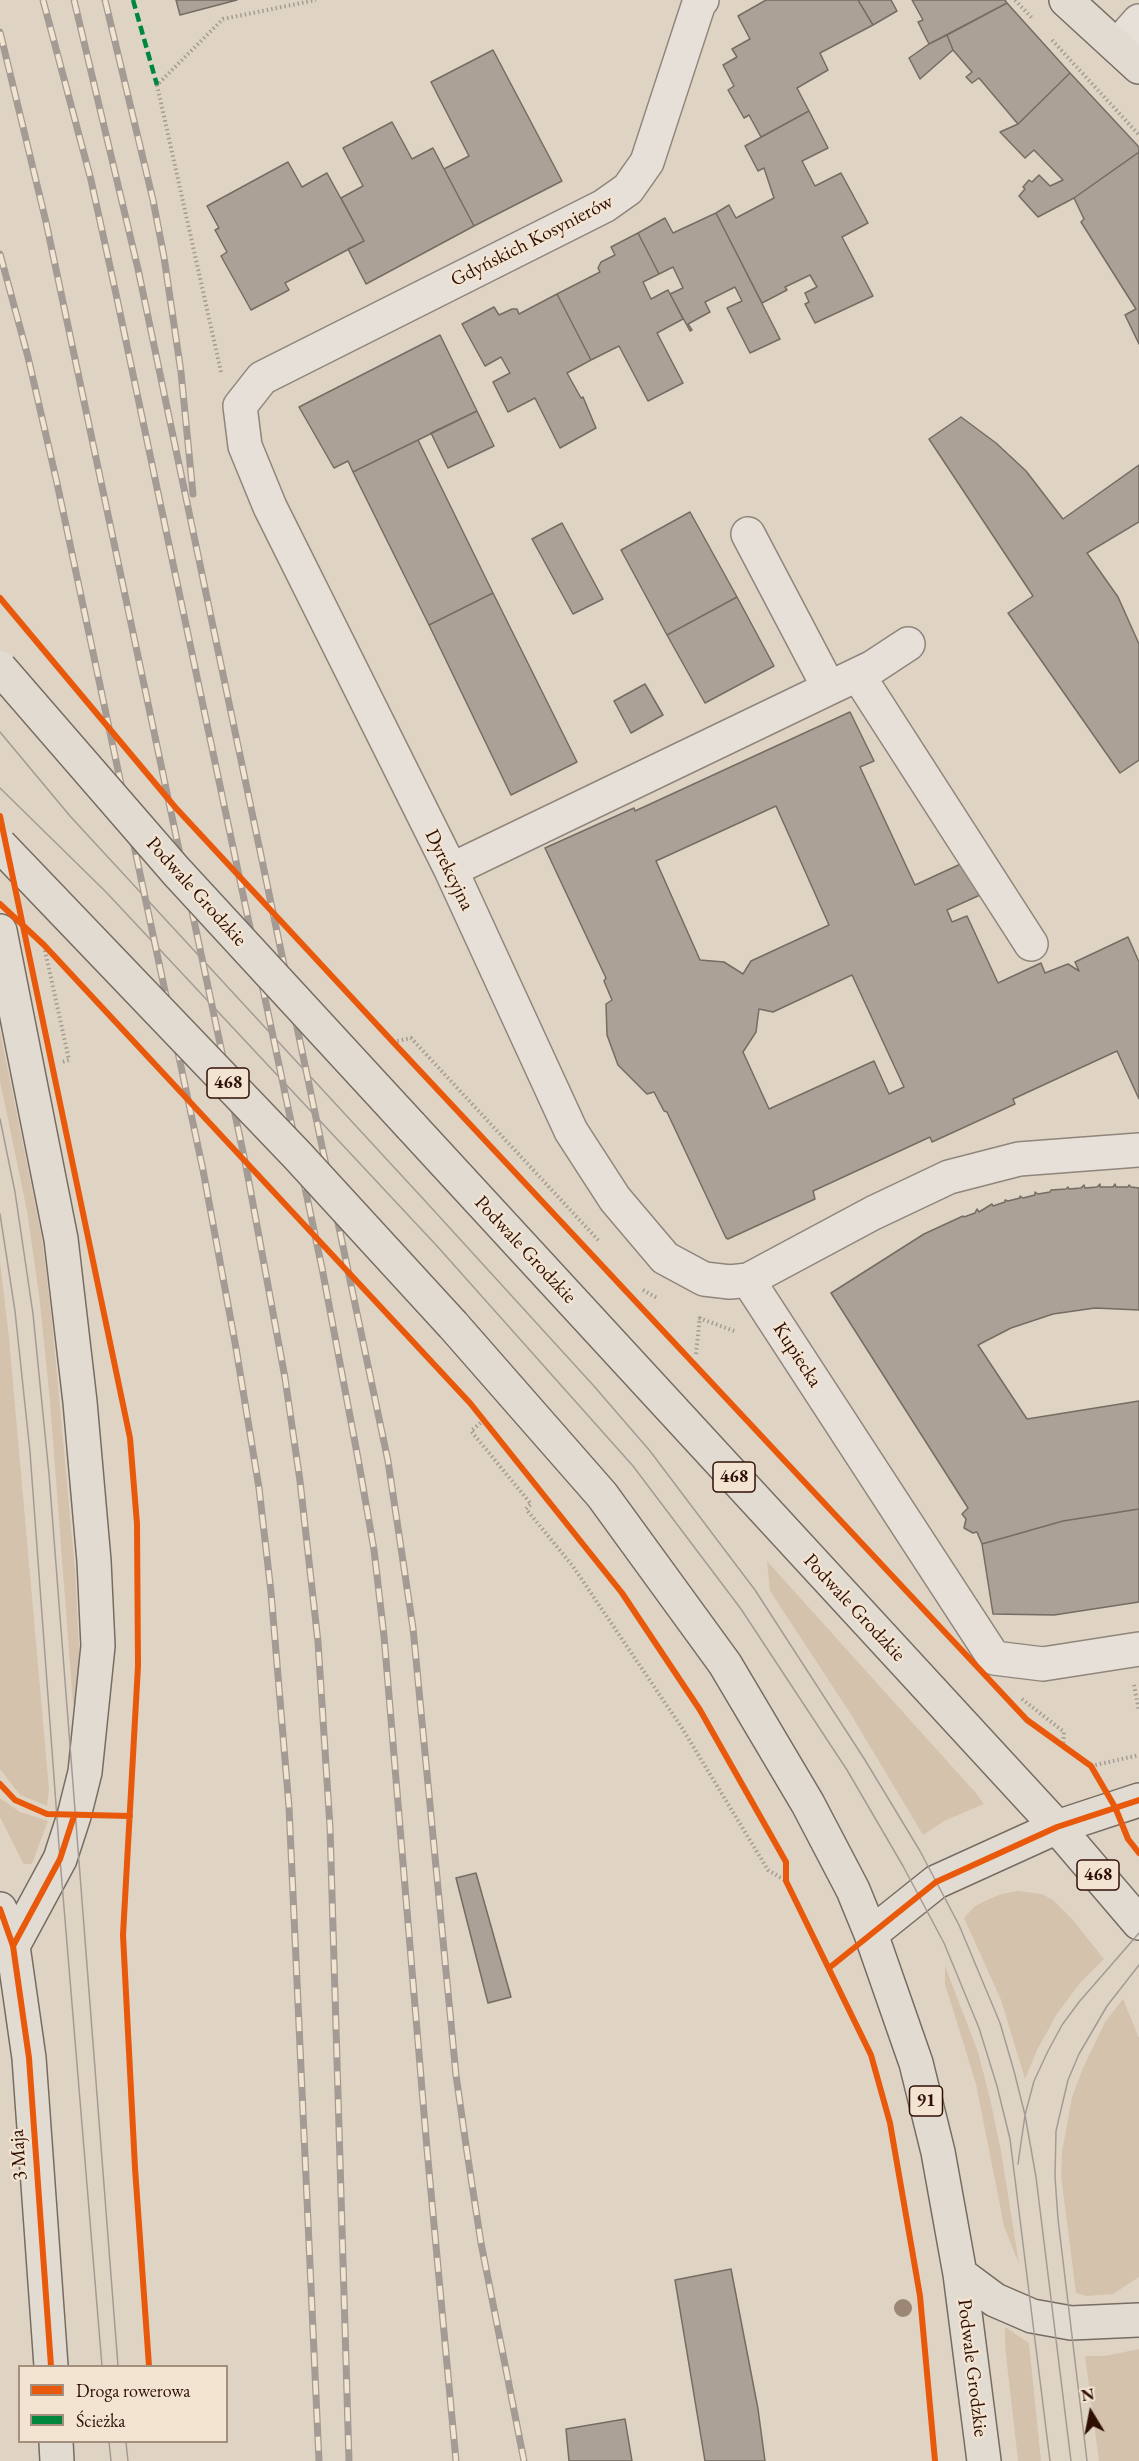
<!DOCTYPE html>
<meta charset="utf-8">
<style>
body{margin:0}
#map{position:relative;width:1139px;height:2461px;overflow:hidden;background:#dfd4c4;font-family:"EB Garamond",serif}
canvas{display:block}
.legend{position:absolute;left:18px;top:2365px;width:210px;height:78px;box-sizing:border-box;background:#f2e4d1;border:2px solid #a48f7f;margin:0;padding:8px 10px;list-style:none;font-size:18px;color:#2f0f04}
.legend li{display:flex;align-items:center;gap:12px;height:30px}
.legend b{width:30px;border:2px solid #a48f7f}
.north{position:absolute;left:1061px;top:2383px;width:60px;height:60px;-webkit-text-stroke:4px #f2e4d1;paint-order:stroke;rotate:350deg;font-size:16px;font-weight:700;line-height:24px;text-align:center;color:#2f0f04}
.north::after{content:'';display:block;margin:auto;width:21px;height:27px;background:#2f0f04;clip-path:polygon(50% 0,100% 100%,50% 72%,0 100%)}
</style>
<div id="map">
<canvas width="1139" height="2461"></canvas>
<ul class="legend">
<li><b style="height:8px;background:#e8590c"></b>Droga rowerowa</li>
<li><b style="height:8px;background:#00873e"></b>Ścieżka</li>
</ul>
<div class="north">N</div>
</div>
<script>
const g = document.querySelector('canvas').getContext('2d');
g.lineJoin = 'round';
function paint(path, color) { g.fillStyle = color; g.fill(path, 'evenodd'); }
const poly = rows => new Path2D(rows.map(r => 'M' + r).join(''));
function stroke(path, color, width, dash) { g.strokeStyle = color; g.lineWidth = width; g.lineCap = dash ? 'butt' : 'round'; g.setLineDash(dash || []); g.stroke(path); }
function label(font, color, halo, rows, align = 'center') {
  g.font = font + ' "EB Garamond",serif'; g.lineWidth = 4.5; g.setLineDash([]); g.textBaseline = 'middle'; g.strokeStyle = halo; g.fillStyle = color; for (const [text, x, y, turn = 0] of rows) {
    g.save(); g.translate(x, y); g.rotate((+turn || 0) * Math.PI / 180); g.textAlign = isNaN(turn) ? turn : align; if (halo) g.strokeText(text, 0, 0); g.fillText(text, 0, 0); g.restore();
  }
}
paint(poly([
 [0,1031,42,1238,52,1321,75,1569,80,1669,76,1704,73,1704,50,1402,39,1294,27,1211,0,1081],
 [0,1261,9,1338,49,1789,47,1806,20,1795,0,1769],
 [767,1561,975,1792,984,1804,944,1821,923,1835,850,1713,770,1591],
 [0,1798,20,1812,48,1821,32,1864,24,1864,21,1859,0,1817],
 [1018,1891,1042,1894,1053,1900,1072,1919,1104,1959,1080,1983,1057,2014,1037,2050,1025,2079,1001,2000,964,1918,975,1906,989,1899,1002,1894],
 [945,1966,978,2052,989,2094,1001,2151,1019,2264,1004,2226,976,2084,945,1984],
 [1123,1999,1139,2038,1139,2277,1113,2294,1086,2296,1076,2293,1061,2176,1062,2152,1072,2097,1083,2068,1105,2022],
 [1005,2327,1029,2343,1041,2461,1018,2461,1005,2346],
 [1139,2349,1139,2461,1099,2461,1085,2356,1105,2356]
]), '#d4c2ac');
const building = poly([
 [176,0,237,0,180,15,176,0],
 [766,0,858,0,873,25,820,53,828,70,797,88,809,111,761,137,749,115,744,118,728,90,734,86,723,65,737,57,732,49,750,39,738,16,766,0],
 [858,0,891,0,897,11,873,25,858,0],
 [912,0,1005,0,1007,3,929,44,918,22,923,20,912,0],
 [1007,3,1070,73,1018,124,979,78,972,83,966,77,972,72,953,50,947,35,1007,3],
 [947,35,953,50,920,79,909,58,929,44,947,35],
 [493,50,562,181,474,226,444,169,469,156,431,82,493,50],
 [1070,73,1139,147,1139,152,1074,198,1038,217,1019,196,1025,189,1023,187,1029,180,1032,182,1039,175,1050,186,1063,180,1034,150,1025,158,1000,132,1018,124,1070,73],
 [809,111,828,148,802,161,815,186,841,173,868,223,842,237,873,296,815,323,805,304,809,302,805,293,817,287,810,275,785,287,787,290,762,303,716,213,729,205,736,218,774,198,764,168,758,171,745,146,809,111],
 [392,122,412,159,433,148,474,226,366,284,348,249,364,241,341,198,363,186,343,148,392,122],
 [1139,152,1139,344,1125,315,1136,309,1081,222,1084,219,1074,198,1139,152],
 [288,162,302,187,327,173,364,241,285,283,289,290,251,310,221,256,227,252,215,230,219,228,207,206,288,162],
 [716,213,780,339,750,353,727,308,742,301,735,287,705,302,710,312,688,324,692,330,690,331,670,294,683,288,673,267,659,274,638,233,665,218,673,233,716,213],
 [638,233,659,274,643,282,651,299,668,290,683,319,657,333,683,383,648,401,619,346,591,360,557,294,600,272,598,268,601,262,615,255,611,247,638,233],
 [557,294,591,360,567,373,581,398,583,397,596,428,560,448,535,398,508,412,493,382,510,373,501,357,485,366,462,324,494,307,499,315,512,309,517,309,519,314,557,294],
 [440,335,477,411,353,472,348,461,334,468,299,407,440,335],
 [477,411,494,446,448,468,431,433,477,411],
 [961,417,996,443,1026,471,1063,519,1139,465,1139,522,1087,553,1118,597,1139,644,1139,760,1120,773,1008,613,1033,596,929,439,961,417],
 [418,440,493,593,429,625,353,472,418,440],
 [690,512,737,597,667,635,621,550,690,512],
 [562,523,603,599,573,614,532,539,562,523],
 [493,593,577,762,511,795,429,625,493,593],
 [737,597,774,666,705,703,667,635,737,597],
 [645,684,663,715,631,733,614,701,645,684],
 [850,712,874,761,860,767,915,885,965,862,980,895,947,910,952,922,967,916,998,983,1041,963,1045,973,1068,964,1079,971,1075,962,1128,937,1139,962,1139,1099,1117,1051,1013,1099,1015,1104,932,1142,930,1137,813,1191,815,1199,728,1239,726,1238,667,1112,664,1111,654,1092,647,1094,618,1065,607,1035,606,1004,612,1000,604,981,606,978,545,848,634,808,635,811,850,712],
 [776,806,829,925,751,961,743,974,724,962,700,960,656,861,776,806],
 [852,975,904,1087,889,1094,874,1061,769,1109,743,1052,756,1032,759,1009,773,1012,852,975],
 [1100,1184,1100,1187,1113,1187,1115,1184,1116,1187,1128,1187,1129,1185,1131,1187,1139,1188,1139,1310,1095,1308,1053,1314,1011,1328,978,1345,1027,1419,1139,1401,1139,1509,1063,1521,982,1544,977,1532,973,1533,964,1528,966,1519,962,1514,968,1508,831,1293,924,1234,963,1216,964,1217,975,1213,977,1209,979,1212,992,1204,993,1206,1005,1202,1005,1200,1008,1201,1020,1198,1020,1196,1023,1198,1035,1195,1035,1192,1038,1194,1050,1192,1051,1190,1066,1189,1068,1187,1069,1189,1081,1188,1084,1185,1085,1188,1097,1187,1100,1184],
 [1139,1509,1139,1602,1054,1615,993,1614,982,1544,1063,1521,1139,1509],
 [476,1873,511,1997,488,2003,456,1878,476,1873],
 [731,2269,758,2409,765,2461,705,2461,675,2280,731,2269],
 [625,2419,632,2461,569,2461,566,2429,625,2419]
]);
paint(building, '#aca196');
stroke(building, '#766c62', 1.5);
const minor = poly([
 [702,0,699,3,647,162,628,189,604,206,262,378,240,406,245,446,270,507,451,870,571,1131,615,1199,665,1258,704,1279,730,1282,748,1280,873,1213,949,1177,1019,1159,1139,1150],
 [1117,46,1139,21],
 [748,534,829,688],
 [858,675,1031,944],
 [451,870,873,667,908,644],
 [748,1280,994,1658,1043,1664,1139,1649]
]);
const major = poly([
 [1066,0,1139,67],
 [0,931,61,1239,80,1402,94,1561,98,1646,85,1772,74,1816,60,1859,13,1946],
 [411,1126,1057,1827,1139,1923],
 [453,1325,602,1495,725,1664,808,1804,853,1890,871,1934,916,2063,938,2152,960,2274,984,2461],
 [0,1909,13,1946,29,2058,51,2366],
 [871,1934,936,1882,1057,1827,1139,1800],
 [960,2274,995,2300,1032,2316,1071,2323,1139,2320],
 [56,2442,57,2461]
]);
stroke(minor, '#90857b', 36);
stroke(major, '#766c62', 36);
stroke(poly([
 [1015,0,1033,19],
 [1052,40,1139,135],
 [221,372,157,85,223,19,316,0],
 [44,946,69,1060,62,1062],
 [393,1042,411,1038,600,1242],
 [643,1290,657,1298],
 [699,1318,737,1332],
 [696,1354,700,1316],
 [484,1420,471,1431,531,1504,526,1509,572,1565,682,1728,768,1870,786,1881],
 [1134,1685,1139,1711],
 [1022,1699,1064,1732,1063,1747],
 [1091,1766,1139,1755]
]), '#a39b94', 4, [1.5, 3]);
stroke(minor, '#e6e0d8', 33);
stroke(major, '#e2dbd2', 33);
stroke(poly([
 [0,732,70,816,427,1203,593,1385,650,1451,755,1590,865,1760,920,1851,959,1925,1000,2023,1014,2071,1025,2115,1036,2177,1071,2461],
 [0,788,106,892,437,1246,633,1466,741,1609,847,1770,903,1866,944,1943,979,2028,997,2086,1010,2139,1050,2461],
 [0,1119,15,1192,33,1314,49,1474,118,2366],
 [0,1214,15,1311,30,1452,60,1859,102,2366],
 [1018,2164,1025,2115,1034,2081,1048,2051,1062,2025,1079,2002,1139,1933],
 [109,2442,111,2461],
 [126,2442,128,2461],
 [1087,2461,1058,2219,1055,2177,1056,2131,1068,2080,1079,2054,1107,2006,1139,1965]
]), '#a39b94', 1.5);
const rail = poly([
 [43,0,91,180,116,294,322,1268,359,1464,374,1550,384,1636,427,2149,456,2461],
 [74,0,138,269,388,1461,413,1628,456,2075,467,2152,481,2243,524,2461],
 [105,0,153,200,164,257,181,372,193,494],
 [0,32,46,222,246,1166,285,1378,300,1481,318,1642,330,1827,349,2461],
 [0,254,28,357,57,483,203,1170,236,1348,259,1488,271,1592,289,1807,319,2461]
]);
stroke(rail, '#a39b94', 7);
stroke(rail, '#f2e4d1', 4.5, [14]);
const majorBridge = poly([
 [0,668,176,871,411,1126],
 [0,845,297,1155,453,1325]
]);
stroke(majorBridge, '#766c62', 36, []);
stroke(majorBridge, '#e2dbd2', 33);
stroke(poly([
 [133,0,157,85]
]), '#00873e', 4.5, [9, 4.5]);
stroke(poly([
 [0,598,175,807,393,1042,1027,1720,1091,1766,1115,1807,1128,1839,1139,1853],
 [0,816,130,1438,137,1524,138,1666,123,1935,135,2168,149,2366],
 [0,904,44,945,470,1403,622,1593,700,1710,786,1862,786,1881,871,2055,890,2123,920,2296,935,2461],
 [0,1784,15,1800,47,1814,130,1816],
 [0,1909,13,1946,29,2058,51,2366],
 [13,1946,60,1859,74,1816],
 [829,1968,936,1882,1057,1827,1139,1800]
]), '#e8590c', 6);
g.fillStyle = '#9c8777';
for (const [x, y] of [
 [903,2308]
]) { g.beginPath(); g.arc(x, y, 9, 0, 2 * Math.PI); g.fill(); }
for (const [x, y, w] of [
 [228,1083,42],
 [734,1477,42],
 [1098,1875,42],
 [926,2101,33]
]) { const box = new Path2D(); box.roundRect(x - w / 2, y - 15, w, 30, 4.5); g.fillStyle = '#f2e4d1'; g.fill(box); stroke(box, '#2f0f04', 1.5); }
label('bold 18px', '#2f0f04', null, [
 ["468",228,1083],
 ["468",734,1477],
 ["468",1098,1875],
 ["91",926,2101]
]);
label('20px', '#2f0f04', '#f2e4d1', [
 ["Gdyńskich Kosynierów",532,241,-27],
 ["Dyrekcyjna",449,870,64],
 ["Podwale Grodzkie",196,892,48],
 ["Podwale Grodzkie",525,1250,47],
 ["Kupiecka",797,1355,57],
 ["Podwale Grodzkie",854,1608,47],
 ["3 Maja",19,2155,-94],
 ["Podwale Grodzkie",972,2368,83]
]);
</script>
